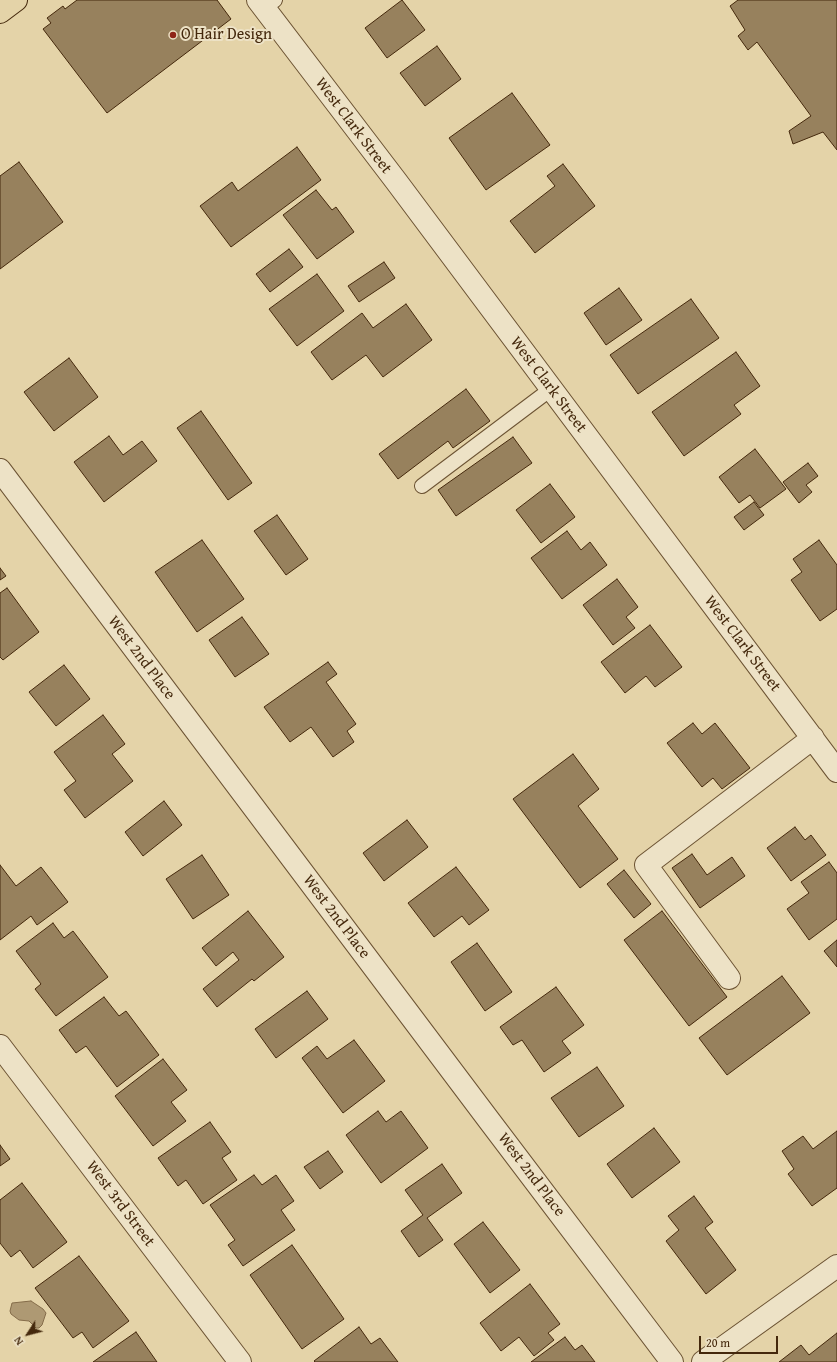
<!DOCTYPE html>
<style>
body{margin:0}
#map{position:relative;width:837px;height:1362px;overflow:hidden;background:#e4d3a8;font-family:"Gentium Book Plus",serif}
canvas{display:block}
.north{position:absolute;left:8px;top:1314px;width:40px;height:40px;-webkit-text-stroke:3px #ede2c6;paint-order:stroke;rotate:234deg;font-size:11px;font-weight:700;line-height:16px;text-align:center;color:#44280c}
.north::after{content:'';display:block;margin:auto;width:14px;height:18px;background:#44280c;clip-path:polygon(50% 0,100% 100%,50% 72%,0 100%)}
.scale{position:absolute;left:699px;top:1336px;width:79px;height:18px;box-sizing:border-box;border:2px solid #44280c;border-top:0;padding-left:5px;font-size:12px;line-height:14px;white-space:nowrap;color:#44280c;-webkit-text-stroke:3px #ede2c6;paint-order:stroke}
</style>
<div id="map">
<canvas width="837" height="1362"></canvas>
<div class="north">N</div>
<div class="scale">20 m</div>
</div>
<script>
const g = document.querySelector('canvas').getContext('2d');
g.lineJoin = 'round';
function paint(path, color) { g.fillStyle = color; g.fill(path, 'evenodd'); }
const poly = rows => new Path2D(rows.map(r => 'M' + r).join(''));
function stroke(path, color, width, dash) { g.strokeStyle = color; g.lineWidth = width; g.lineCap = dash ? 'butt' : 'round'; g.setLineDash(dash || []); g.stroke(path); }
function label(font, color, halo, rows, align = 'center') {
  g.font = font + ' "Gentium Book Plus",serif'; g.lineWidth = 4; g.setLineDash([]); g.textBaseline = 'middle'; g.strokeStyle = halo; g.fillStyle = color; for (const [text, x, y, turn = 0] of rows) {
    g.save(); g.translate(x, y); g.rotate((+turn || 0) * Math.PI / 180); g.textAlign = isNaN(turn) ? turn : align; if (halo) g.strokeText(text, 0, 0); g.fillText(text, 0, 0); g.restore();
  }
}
const water = poly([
 [31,1301,43,1309,46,1313,42,1325,39,1328,36,1328,29,1321,19,1320,11,1314,10,1311,12,1303,31,1301]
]);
paint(water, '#ae9973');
stroke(water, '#846c4a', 1);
const building = poly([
 [77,0,217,0,231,19,107,113,43,29,51,23,47,18,63,6,65,9,77,0],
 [402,0,425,30,387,58,365,28,402,0],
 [738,0,837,0,837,150,823,132,793,144,789,131,811,116,757,42,748,50,738,36,745,30,730,6,738,0],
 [437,46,461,79,425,106,400,73,437,46],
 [512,93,550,145,486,190,449,138,512,93],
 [297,147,321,180,231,247,200,206,232,182,238,191,297,147],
 [19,162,63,222,0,269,0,176,19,162],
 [563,164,595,206,535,253,510,221,555,186,547,176,563,164],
 [316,190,332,210,336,207,354,232,317,259,283,215,316,190],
 [289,249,303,267,270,292,256,274,289,249],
 [384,262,395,278,359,302,348,286,384,262],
 [317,274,344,311,297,346,269,309,317,274],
 [619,288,642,320,606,345,584,313,619,288],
 [691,299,719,338,638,394,610,355,691,299],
 [406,304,432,340,383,377,366,355,332,380,311,352,362,313,373,328,406,304],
 [736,352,760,386,734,405,741,414,684,456,652,412,736,352],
 [69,358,98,397,54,431,24,392,69,358],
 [466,389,490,421,453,448,448,441,398,479,379,454,466,389],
 [201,411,252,483,228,500,177,428,201,411],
 [109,436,123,455,142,441,157,461,104,502,74,462,109,436],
 [513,437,532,463,456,516,438,490,513,437],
 [755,449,786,489,760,508,750,495,739,503,719,477,755,449],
 [808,463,818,476,806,485,812,492,799,503,783,482,808,463],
 [550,484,575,517,541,543,516,510,550,484],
 [754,502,764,515,744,530,734,517,754,502],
 [277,515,308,559,286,575,254,531,277,515],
 [567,531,581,550,590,542,607,565,562,599,531,558,567,531],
 [202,540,244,599,197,632,155,572,202,540],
 [819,540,837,565,837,609,820,621,791,580,802,572,793,559,819,540],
 [0,568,6,576,0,580,0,568],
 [617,579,638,607,626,617,635,628,613,645,583,605,617,579],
 [7,588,39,632,3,660,0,657,0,593,7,588],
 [242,617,269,654,235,677,209,640,242,617],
 [650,625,682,667,655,687,646,676,625,693,601,662,650,625],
 [328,662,337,674,326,682,356,724,347,731,354,742,333,757,311,727,290,742,264,707,328,662],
 [64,665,90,699,56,726,29,692,64,665],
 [103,715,125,744,112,754,133,781,85,818,64,790,76,781,54,752,103,715],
 [693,723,702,734,715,723,750,768,722,789,713,778,702,787,667,743,693,723],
 [573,754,599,789,578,806,618,859,580,888,513,799,573,754],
 [164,801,182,825,143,856,125,832,164,801],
 [407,820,428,847,384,881,363,853,407,820],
 [795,827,805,840,811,835,826,855,791,881,767,848,795,827],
 [692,854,707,875,732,857,745,876,700,908,672,868,692,854],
 [202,855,229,895,193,919,166,879,202,855],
 [829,862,837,873,837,919,809,940,787,909,809,893,801,882,829,862],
 [0,865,16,886,41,867,68,902,37,925,31,916,0,940,0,865],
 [456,867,489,910,469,925,462,916,434,937,408,903,456,867],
 [624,870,651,904,634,918,607,884,624,870],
 [248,911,284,957,254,981,252,979,217,1007,203,989,239,960,233,952,216,966,202,948,248,911],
 [662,911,727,997,689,1026,624,940,662,911],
 [53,923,64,938,73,931,108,977,56,1016,35,989,41,984,16,951,53,923],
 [837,940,837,967,824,951,837,940],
 [477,943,512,992,485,1011,451,962,477,943],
 [782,976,810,1013,727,1075,699,1038,782,976],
 [556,987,584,1025,562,1041,571,1053,544,1072,522,1040,513,1045,500,1027,556,987],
 [307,991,328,1019,276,1058,255,1029,307,991],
 [104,997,119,1016,126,1011,159,1055,117,1087,86,1046,76,1053,59,1030,104,997],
 [354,1040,385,1081,343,1113,302,1058,317,1046,327,1059,354,1040],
 [163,1059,187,1090,171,1102,186,1121,153,1146,115,1096,163,1059],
 [597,1067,624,1106,579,1137,551,1098,597,1067],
 [378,1111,386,1122,401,1111,428,1148,381,1183,346,1135,378,1111],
 [210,1122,231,1152,222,1158,237,1180,203,1204,186,1180,178,1186,158,1158,210,1122],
 [654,1128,680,1162,632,1198,607,1164,654,1128],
 [837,1131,837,1188,812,1206,788,1174,794,1169,782,1151,803,1136,813,1149,837,1131],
 [0,1145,10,1159,0,1166,0,1145],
 [328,1151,343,1172,320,1189,304,1167,328,1151],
 [442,1164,462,1193,427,1218,443,1240,419,1257,401,1231,423,1215,405,1190,442,1164],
 [254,1175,262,1185,276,1175,294,1201,281,1210,295,1230,243,1266,228,1245,235,1240,210,1205,254,1175],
 [22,1183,67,1242,33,1268,20,1250,11,1257,0,1243,0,1200,22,1183],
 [694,1196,713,1222,705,1228,736,1270,706,1294,666,1241,679,1230,668,1216,694,1196],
 [483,1222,520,1270,490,1293,454,1244,483,1222],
 [292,1245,344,1319,302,1349,250,1275,292,1245],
 [79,1256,129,1321,93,1348,82,1332,73,1338,35,1288,79,1256],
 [530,1284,560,1324,548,1333,554,1340,534,1356,519,1337,501,1351,480,1323,530,1284],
 [359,1327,371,1344,380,1338,398,1362,315,1362,314,1361,359,1327],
 [136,1332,157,1362,93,1362,136,1332],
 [837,1333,837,1362,779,1362,801,1345,809,1355,837,1333],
 [565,1337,575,1350,582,1345,595,1362,531,1362,565,1337]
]);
paint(building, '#97815d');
stroke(building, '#44280c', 1);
const lane = poly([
 [264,8,275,0],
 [422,486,551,389]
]);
const street = poly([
 [258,0,396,181,837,771],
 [0,470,488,1119,672,1362],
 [729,978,646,865,813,738],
 [0,1046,240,1362],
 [703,1362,837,1266]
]);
const primary = poly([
 [0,12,16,0]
]);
stroke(lane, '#6c5333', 16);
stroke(street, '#6c5333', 24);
stroke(primary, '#44280c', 24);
stroke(lane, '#ede2c6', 14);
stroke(street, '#ede2c6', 22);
stroke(primary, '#e4d3a8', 22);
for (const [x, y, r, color] of [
 [173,35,4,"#8f2418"]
]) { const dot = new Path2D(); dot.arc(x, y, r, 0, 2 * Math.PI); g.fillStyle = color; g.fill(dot); stroke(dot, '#ede2c6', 1.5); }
label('16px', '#44280c', '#ede2c6', [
 ["O Hair Design",181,35]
], 'left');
label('16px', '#44280c', '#ede2c6', [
 ["West Clark Street",353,126,53],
 ["West Clark Street",548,385,53],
 ["West Clark Street",742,644,53],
 ["West 2nd Place",141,658,53],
 ["West 2nd Place",336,917,53],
 ["West 2nd Place",531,1175,53],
 ["West 3rd Street",120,1204,53]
]);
</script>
